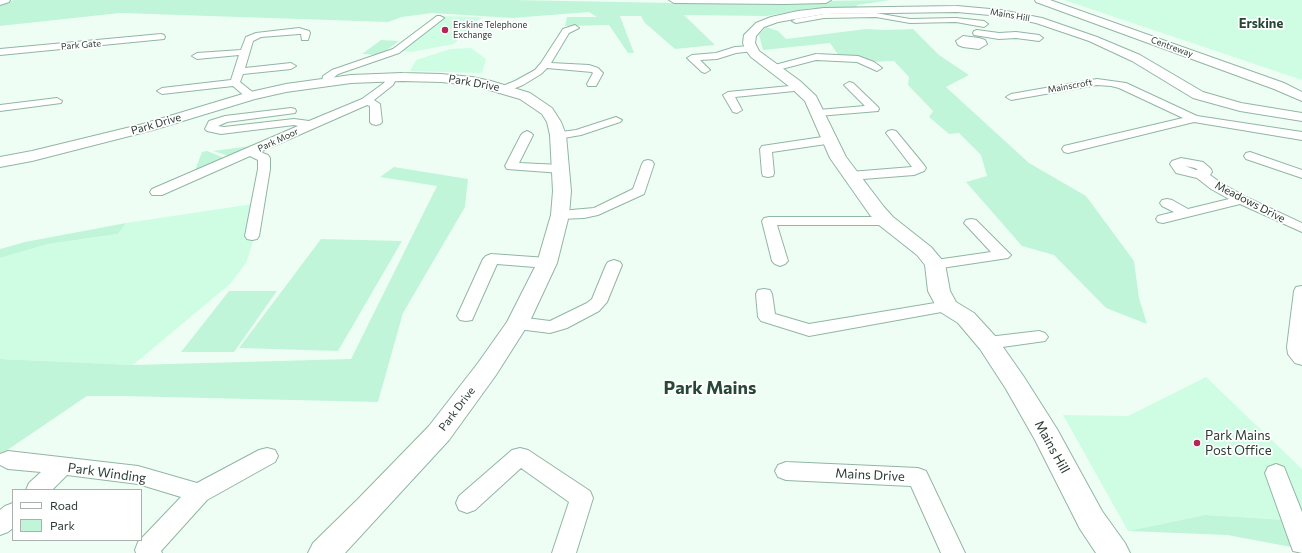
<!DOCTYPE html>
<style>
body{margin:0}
#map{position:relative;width:1302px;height:553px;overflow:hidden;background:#effef5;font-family:Commissioner,sans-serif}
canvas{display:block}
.legend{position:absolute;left:12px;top:489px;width:130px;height:52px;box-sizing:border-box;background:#fff;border:1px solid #abb1ae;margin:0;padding:5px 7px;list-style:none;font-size:12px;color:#2c3c34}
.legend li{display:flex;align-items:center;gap:8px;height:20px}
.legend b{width:20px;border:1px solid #abb1ae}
</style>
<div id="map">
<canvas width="1302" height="553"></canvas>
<ul class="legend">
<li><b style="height:5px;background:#fff"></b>Road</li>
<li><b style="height:11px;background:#c0f5d9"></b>Park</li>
</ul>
</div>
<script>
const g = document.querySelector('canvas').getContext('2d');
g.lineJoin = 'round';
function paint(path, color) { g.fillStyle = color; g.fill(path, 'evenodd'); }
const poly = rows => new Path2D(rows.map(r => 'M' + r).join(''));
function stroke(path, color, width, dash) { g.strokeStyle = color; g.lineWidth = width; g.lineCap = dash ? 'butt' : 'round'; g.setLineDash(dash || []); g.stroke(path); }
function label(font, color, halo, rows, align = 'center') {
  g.font = font + ' Commissioner,sans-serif'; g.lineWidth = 3.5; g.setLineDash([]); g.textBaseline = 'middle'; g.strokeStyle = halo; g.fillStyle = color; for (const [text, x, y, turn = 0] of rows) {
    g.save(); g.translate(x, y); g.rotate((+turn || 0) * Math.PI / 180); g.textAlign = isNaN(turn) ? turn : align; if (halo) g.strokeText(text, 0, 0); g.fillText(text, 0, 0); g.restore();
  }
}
paint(poly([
 [1064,0,1302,0,1302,80],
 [436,16,482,17,454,44,411,52,391,50],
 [471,48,486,59,482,73,410,71,416,60,450,49],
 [266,202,246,263,230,284,133,365,0,359,0,258,48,244,118,234,126,223],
 [1206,377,1302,469,1302,521,1205,515,1128,531,1063,415,1128,416]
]), '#cefde4');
paint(poly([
 [14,0,512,0,675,3,890,0,857,5,857,8,811,8,767,16,684,15,715,45,675,49,645,23,641,16,620,16,634,53,628,53,609,25,565,26,567,17,597,17,589,12,512,18,432,13,402,17,388,22,120,13,0,26,0,5],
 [766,27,778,31,786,39,866,29,886,30,913,29,939,55,969,75,946,87,1029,163,1086,196,1134,261,1139,298,1147,324,1106,308,1054,255,1022,246,966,182,987,176,981,155,959,133,949,134,929,117,933,111,908,85,909,77,894,61,869,62,839,56,830,43,763,50,759,35],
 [381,40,399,41,380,55,362,54],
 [251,146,229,156,213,151],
 [207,151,227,159,194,173,202,152],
 [394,167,468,179,465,207,403,313,378,402,121,396,87,396,0,455,0,359,133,365,351,359,437,186,380,177],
 [126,223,118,234,48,244,0,258,0,249,25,242],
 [321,239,402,241,338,351,239,348],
 [229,291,277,291,234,352,181,352],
 [1205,515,1302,521,1302,549,1227,535,1128,531]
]), '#c0f5d9');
const minor = poly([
 [876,13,910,19,956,18,984,21,988,24,984,27,956,22,910,23,876,17,824,18,796,23,792,21,796,19,824,14,876,13],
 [437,16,440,16,444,18,399,53,338,74,332,79,331,84,327,85,322,82,323,76,332,70,393,49,437,16],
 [575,25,579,28,569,33,551,63,589,65,598,68,603,73,596,86,588,86,587,84,593,73,592,72,547,68,541,74,523,85,508,91,500,91,499,89,500,87,515,81,535,70,541,63,563,29,575,25],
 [299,28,309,31,310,33,308,40,302,40,301,34,299,34,261,37,253,41,245,68,291,63,296,66,291,69,243,74,240,82,255,94,256,96,255,98,247,98,233,86,162,94,157,91,162,88,231,80,239,55,197,59,192,56,197,53,241,50,246,37,256,33,299,28],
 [977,30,999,33,1016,32,1039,35,1043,38,1039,41,1016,38,999,39,974,35,973,33,974,31,977,30],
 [161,34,164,35,165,37,164,39,0,55,0,49,161,34],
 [963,36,979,38,985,40,987,44,979,49,963,47,958,45,956,41,963,36],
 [751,46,756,49,754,51,736,53,717,59,700,60,710,70,705,73,702,72,687,58,692,55,716,53,735,47,751,46],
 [816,54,858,56,874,62,882,68,877,71,857,62,816,60,774,71,769,68,771,66,816,54],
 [392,74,397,77,393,85,374,100,380,104,382,122,380,124,376,125,372,124,370,122,370,106,367,105,260,152,268,155,270,158,270,169,259,236,257,239,252,240,247,239,245,236,258,169,258,160,250,156,162,195,152,195,150,192,152,189,298,126,294,125,221,134,207,131,205,129,209,121,225,116,291,108,295,109,296,111,295,113,227,122,218,126,224,127,294,119,309,121,362,99,384,83,388,75,392,74],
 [1097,79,1126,83,1197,116,1302,132,1302,140,1194,122,1068,153,1064,152,1062,149,1064,146,1183,118,1119,88,1111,86,1097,85,1011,100,1006,97,1011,94,1097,79],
 [849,82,853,83,878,107,879,109,878,111,818,116,814,115,812,113,814,111,818,110,865,106,844,85,849,82],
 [800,85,805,88,804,90,735,97,742,110,737,113,733,112,723,95,728,92,800,85],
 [57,98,62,101,61,103,0,111,0,105,57,98],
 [616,117,622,120,620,122,581,135,558,139,554,137,552,135,554,133,576,130,616,117],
 [892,130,896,131,924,165,926,168,924,171,914,175,850,180,845,179,844,176,845,173,850,172,912,167,886,133,888,131,892,130],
 [527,131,531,133,533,135,519,163,561,165,566,166,567,169,566,172,561,173,507,169,505,166,521,135,523,133,527,131],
 [829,136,833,137,835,140,833,143,772,152,774,173,773,176,768,177,763,176,762,173,760,149,762,146,829,136],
 [1250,152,1302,170,1302,178,1246,159,1244,156,1246,153,1250,152],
 [1181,158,1203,162,1211,169,1212,172,1210,175,1221,183,1246,197,1302,223,1302,232,1240,204,1163,223,1158,222,1156,219,1158,216,1174,212,1162,206,1160,203,1162,200,1167,199,1172,200,1188,209,1229,199,1211,189,1197,178,1176,173,1170,164,1172,161,1181,158],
 [1185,166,1195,168,1198,170,1196,170,1185,166],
 [648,160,652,161,654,164,644,194,598,215,584,218,560,219,555,218,553,215,555,212,560,211,594,208,633,189,642,164,644,161,648,160],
 [769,217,886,217,891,218,893,221,891,224,886,225,777,225,788,261,785,264,780,266,775,264,772,261,762,221,764,218,769,217],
 [971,219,976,220,1011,255,1008,258,935,269,929,267,927,264,929,261,991,252,964,223,966,220,971,219],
 [491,254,547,258,553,260,555,263,553,266,547,268,497,264,472,320,466,321,460,320,457,316,483,259,486,256,491,254],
 [614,260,620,262,622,265,607,302,599,311,567,328,550,333,518,329,512,327,509,323,512,319,518,317,550,321,587,303,592,299,606,265,608,262,614,260],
 [1302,286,1302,365,1295,363,1291,358,1288,354,1287,347,1294,291,1296,287,1302,286],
 [764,289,770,290,772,294,775,314,809,324,947,301,953,302,955,306,953,310,947,311,809,336,761,321,758,317,756,294,758,290,764,289],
 [1039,331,1045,333,1048,337,1045,341,988,349,982,347,979,343,982,339,988,337,1039,331],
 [267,448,275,450,278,456,275,462,207,500,161,551,162,553,136,553,135,550,138,542,181,497,138,484,67,475,52,490,26,490,29,483,41,472,8,469,0,465,0,454,8,451,138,466,197,483,259,450,267,448],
 [520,448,528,450,590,491,593,498,576,553,552,553,569,502,521,468,475,510,467,513,459,510,456,503,459,496,512,450,520,448],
 [786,462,918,468,926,471,965,553,941,553,911,486,786,480,778,477,775,471,778,465,786,462],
 [1276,464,1284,467,1302,512,1302,553,1293,551,1290,543,1265,473,1268,467,1276,464],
 [13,503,13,528,8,532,0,535,0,510,5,506,13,503]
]);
const tertiary = poly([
 [0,0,10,0,9,2,0,5,0,0],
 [1035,0,1050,0,1284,83,1302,92,1302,101,1274,89,1036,2,1035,0],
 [957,6,1001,10,1042,18,1097,37,1140,55,1203,92,1241,103,1302,113,1302,121,1240,111,1193,98,1132,61,1089,41,1036,23,1001,16,957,12,824,14,778,22,764,27,756,36,755,43,759,51,800,81,816,96,846,157,884,207,893,217,931,247,942,260,945,264,950,291,956,302,974,313,996,337,1024,377,1057,429,1102,511,1125,543,1130,553,1096,553,1080,529,1035,440,1006,389,980,349,958,323,939,311,936,306,928,291,925,265,917,255,879,225,870,215,830,158,805,101,790,87,751,57,745,49,743,43,744,35,756,23,771,17,798,11,824,8,957,6],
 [402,73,441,74,472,77,491,81,530,93,552,108,561,122,566,135,571,191,569,215,557,263,529,323,496,375,449,440,345,553,308,553,313,543,357,500,429,426,478,363,507,322,537,263,551,215,553,191,550,135,547,122,542,114,520,99,472,85,441,82,402,81,351,83,286,92,255,99,153,130,32,161,0,167,0,157,32,151,143,124,246,93,286,84,351,75,402,73]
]);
const primary = poly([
 [669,0,831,0,826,3,784,4,674,3,669,0]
]);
stroke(minor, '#91b6a3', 2);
stroke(tertiary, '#91b6a3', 2);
stroke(primary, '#91b6a3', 2);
paint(minor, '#fff');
paint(tertiary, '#fff');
paint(primary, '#fff');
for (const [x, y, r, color] of [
 [445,30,4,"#b52656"],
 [1197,443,4,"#b52656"]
]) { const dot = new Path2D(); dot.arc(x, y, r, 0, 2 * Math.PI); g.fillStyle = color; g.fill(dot); stroke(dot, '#fff', 1.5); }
label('9px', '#2c3c34', '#fff', [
 ["Mains Hill",1010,15,10],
 ["Park Gate",81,45,-5],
 ["Centreway",1172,47,20],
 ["Mainscroft",1070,86,-10],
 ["Park Moor",278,140,-25]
]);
label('9px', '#2c3c34', '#fff', [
 ["Erskine Telephone",453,25],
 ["Exchange",453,35]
], 'left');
label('11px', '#2c3c34', '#fff', [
 ["Park Drive",474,83,10],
 ["Park Drive",156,124,-16],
 ["Meadows Drive",1250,202,27],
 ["Park Drive",457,409,-53]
]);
label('bold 13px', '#264837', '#fff', [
 ["Erskine",1261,24]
]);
label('13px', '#2c3c34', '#fff', [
 ["Park Mains",1205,436],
 ["Post Office",1205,451]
], 'left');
label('13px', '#2c3c34', '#fff', [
 ["Mains Hill",1052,447,61],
 ["Park Winding",107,473,8],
 ["Mains Drive",870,475,3]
]);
label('bold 18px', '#264837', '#fff', [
 ["Park Mains",710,388]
]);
</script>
